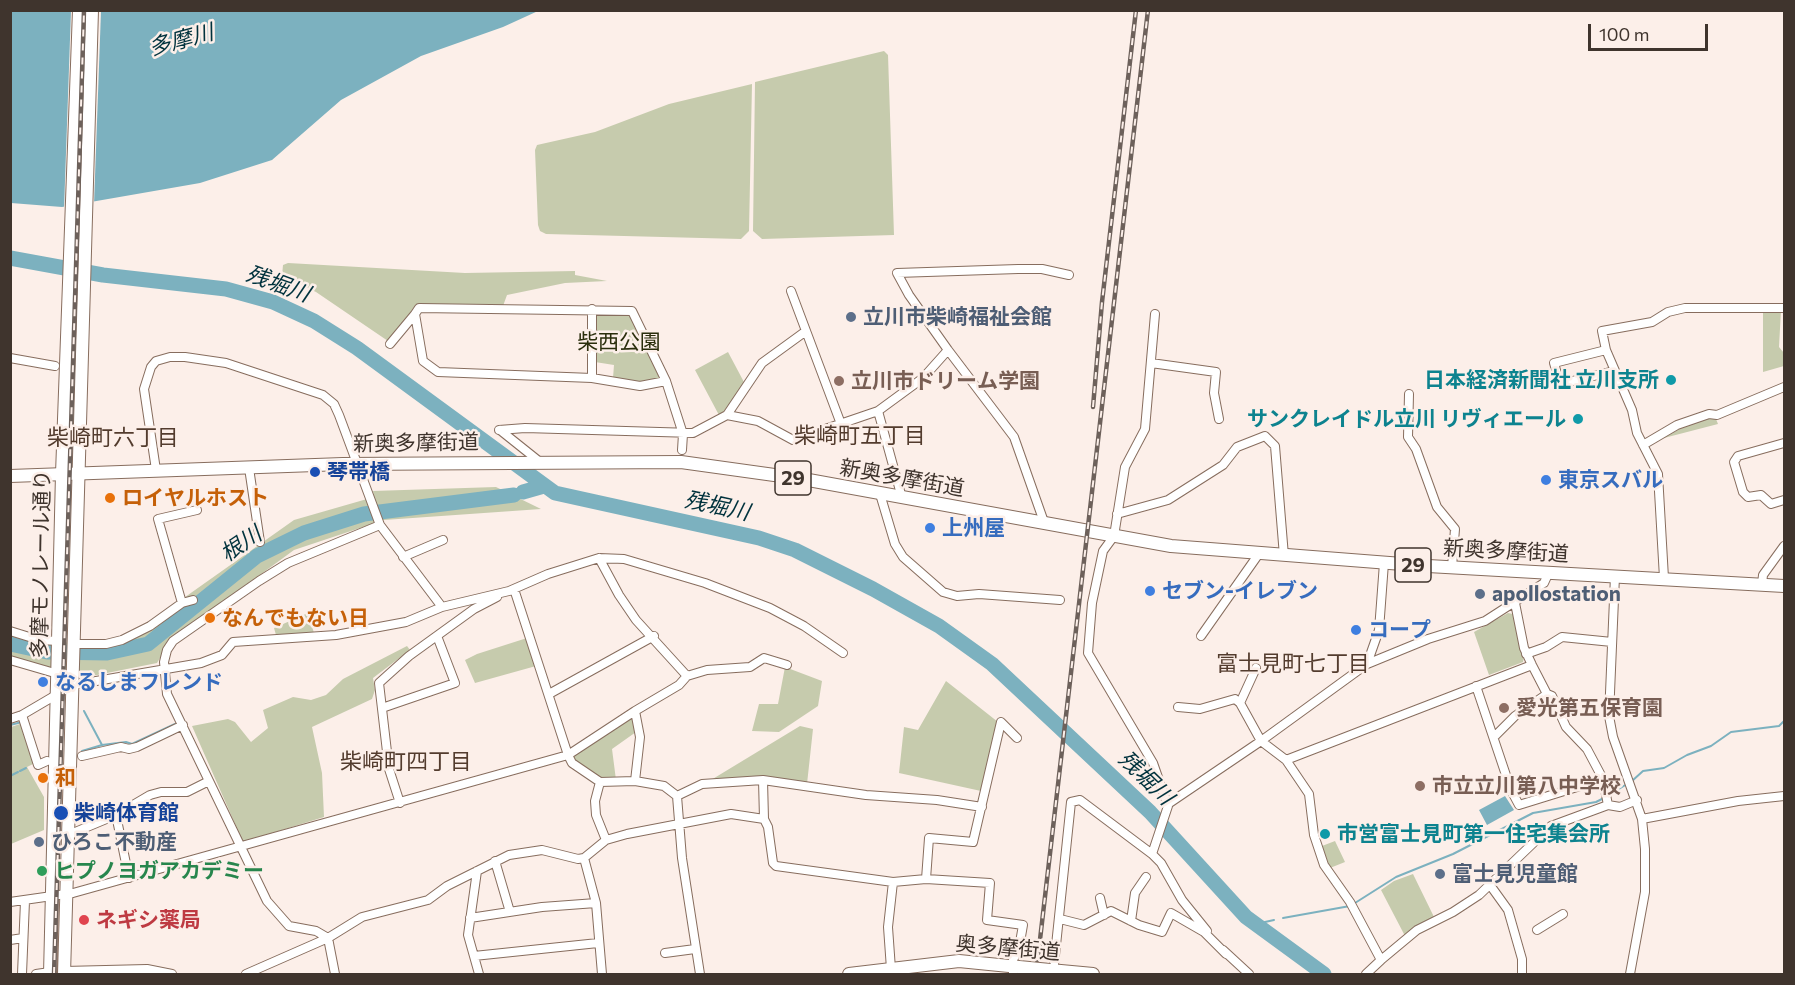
<!DOCTYPE html>
<meta charset="utf-8">
<style>
body{margin:0}
#map{position:relative;width:1795px;height:985px;overflow:hidden;background:#fcefe9;font-family:Commissioner,sans-serif}
canvas{display:block}
.frame{position:absolute;inset:0;border:12px solid #3f342d;pointer-events:none}
.scale{position:absolute;left:1588px;top:24px;width:120px;height:27px;box-sizing:border-box;border:3px solid #3f342d;border-top:0;padding-left:8px;font-size:18px;line-height:21px;white-space:nowrap;color:#3f342d;-webkit-text-stroke:4px #fcefe9;paint-order:stroke}
</style>
<div id="map">
<canvas width="1795" height="985"></canvas>
<div class="frame"></div>
<div class="scale">100 m</div>
</div>
<script>
const g = document.querySelector('canvas').getContext('2d');
g.lineJoin = 'round';
function paint(path, color) { g.fillStyle = color; g.fill(path, 'evenodd'); }
const poly = rows => new Path2D(rows.map(r => 'M' + r).join(''));
function stroke(path, color, width, dash) { g.strokeStyle = color; g.lineWidth = width; g.lineCap = dash ? 'butt' : 'round'; g.setLineDash(dash || []); g.stroke(path); }
function label(font, color, halo, rows, align = 'center') {
  g.font = font + ' Commissioner,"Noto Sans JP",sans-serif'; g.lineWidth = 5; g.setLineDash([]); g.textBaseline = 'middle'; g.strokeStyle = halo; g.fillStyle = color; for (const [text, x, y, turn = 0] of rows) {
    g.save(); g.translate(x, y); g.rotate((+turn || 0) * Math.PI / 180); g.textAlign = isNaN(turn) ? turn : align; if (halo) g.strokeText(text, 0, 0); g.fillText(text, 0, 0); g.restore();
  }
}
paint(poly([
 [884,51,888,55,894,235,762,239,753,231,755,82],
 [752,84,749,231,741,239,546,234,540,231,538,225,535,150,537,145,595,132,669,104],
 [288,263,465,273,575,271,575,275,607,281,565,283,507,295,503,306,418,306,388,341,316,292,282,276,283,265],
 [1763,310,1781,310,1779,347,1784,353,1784,366,1763,372],
 [595,313,630,315,661,373,658,379,640,383,613,378,614,365,595,362],
 [728,352,745,384,726,413,720,417,695,370],
 [1709,418,1716,419,1718,424,1664,438,1683,427],
 [496,487,541,509,384,520,294,550,171,640,157,663,82,678,82,675,11,658,10,633,46,643,123,641,294,520,374,497,373,491],
 [308,613,314,633,276,635,274,628],
 [1508,613,1513,614,1524,657,1523,662,1489,675,1474,632],
 [527,638,536,666,475,683,465,660,477,654],
 [407,646,410,650,373,678,375,690,372,699,312,727,322,773,324,817,243,842,192,726,228,719,235,722,251,742,268,728,263,710,293,697,311,700,326,695,343,679],
 [785,667,822,681,818,706,779,732,752,731,759,704,778,704],
 [946,681,998,722,981,791,899,773,904,727,918,730],
 [631,715,636,732,612,749,616,780,602,781,574,762,571,753],
 [23,723,35,763,27,767,44,797,44,830,11,844,11,727],
 [800,726,813,729,807,784,711,780],
 [1335,841,1345,862,1330,868,1322,846],
 [1413,874,1434,917,1405,936,1381,890,1394,881]
]), '#c6cbad');
paint(poly([
 [10,11,538,11,503,27,421,56,341,100,272,160,200,183,62,207,11,203],
 [1505,796,1514,810,1487,825,1479,810]
]), '#7cb1bf');
paint(poly([
 [71,11,101,11,94,204,64,209]
]), '#fcefe9');
stroke(poly([
 [84,711,102,745,126,742,132,744,175,724],
 [10,725,22,722],
 [82,751,102,745],
 [20,771,26,768],
 [10,776,18,772],
 [1632,781,1643,771,1664,768,1687,755,1711,746,1731,732,1779,726,1784,721],
 [1609,795,1627,784],
 [1355,903,1396,877,1453,854,1533,813,1596,802,1604,798],
 [1283,918,1350,906],
 [1256,924,1274,920]
]), '#7cb1bf', 2);
stroke(poly([
 [10,258,103,275,226,289,273,302,314,321,357,348,555,493,759,538,795,550,873,589,939,626,992,664,1150,812,1246,917,1324,974],
 [523,492,544,486],
 [10,644,47,652,107,653,148,644,257,556,304,533,364,514,514,495]
]), '#7cb1bf', 15);
const minor = poly([
 [791,291,841,424],
 [592,309,592,378],
 [415,314,419,308,632,311,666,381,683,434,682,450],
 [390,344,415,314,423,361,438,372,592,378,640,386,666,381],
 [1606,350,1554,363,1560,384,1614,371],
 [10,358,55,366],
 [1151,363,1216,372,1214,393,1219,419],
 [1409,394,1408,437,1416,449,1437,507,1455,529,1452,567],
 [878,411,902,498],
 [727,415,758,421,793,440,878,411,923,378,948,350],
 [499,430,525,428,693,433,727,415,762,363,806,331],
 [500,430,540,462],
 [1784,443,1738,456,1734,462,1743,492,1748,497,1761,495,1771,504,1784,500],
 [1643,445,1677,425,1709,414,1717,415,1784,387],
 [249,468,260,542],
 [156,470,144,389,151,367,156,361,170,357,185,357,226,363,323,395,334,404,339,415,380,525,442,607],
 [880,494,895,544,903,557,943,592,957,596,979,594,1060,600],
 [1117,514,1168,500,1223,465,1237,447,1265,436,1275,446,1284,556],
 [1044,522,1014,437,948,350,909,295,897,273,1018,269,1042,269,1069,275],
 [403,557,443,540],
 [599,558,619,595,636,620,687,676],
 [1615,576,1609,716,1613,737,1642,819,1645,849,1645,892,1630,974],
 [1664,578,1658,474,1637,433,1632,410,1606,350,1602,331,1652,322,1668,312,1685,308,1784,308],
 [1762,584,1763,575,1784,546],
 [514,589,568,755,635,711],
 [193,600,182,603,158,519,197,510],
 [1515,603,1524,648,1532,665,1547,694,1552,696,1566,727,1587,749,1603,779,1608,805,1620,807,1637,800],
 [10,631,39,640,59,641],
 [1201,636,1258,555],
 [74,644,106,644,122,640,150,626,182,603],
 [1526,654,1546,647,1562,637,1612,642],
 [10,660,58,674],
 [1367,664,1379,630,1384,563],
 [1476,686,1511,790,1519,805,1603,779],
 [549,694,654,636],
 [1240,703,1256,668],
 [1178,707,1200,709,1235,699,1240,703,1261,741,1286,760],
 [382,708,455,683,437,636],
 [22,715,38,765,47,761],
 [10,719,22,715,73,685,201,663,222,655,233,642,336,635,406,622,442,607,509,591,548,574,599,558,624,559,705,583,770,608,804,626,843,653],
 [1494,737,1515,716,1547,694],
 [82,756,121,747,129,749,137,747,183,725],
 [763,780,764,819],
 [635,781,640,737,635,711,679,685,687,676,707,670,750,667,764,658,787,665],
 [600,782,595,801,596,815,606,840],
 [677,796,702,784,763,780,866,795,937,800,982,807],
 [677,796,682,858,700,974],
 [400,803,389,769,379,683,409,656,474,609,497,597],
 [1168,804,1261,741,1367,664,1428,639,1485,621,1544,583,1549,572],
 [116,815,129,878],
 [1642,819,1738,801,1784,796],
 [68,835,116,815,150,795,161,792,187,792,209,781],
 [1152,854,1161,863,1182,900,1207,931],
 [584,858,596,903,602,974],
 [495,861,510,912],
 [477,871,468,935,479,974],
 [926,879,929,838,973,842,1001,722,1017,738],
 [1490,885,1508,910,1522,959,1522,974],
 [1100,898,1104,915],
 [10,902,73,893,568,755,572,763,600,782,635,781,664,786,677,796],
 [470,918,542,907,596,903],
 [1060,919,1084,925,1111,911,1139,925,1162,932,1171,913,1204,932,1226,954],
 [1131,921,1135,893,1146,877],
 [1537,930,1563,914],
 [10,940,23,938],
 [1223,950,1249,974],
 [665,953,695,949],
 [474,956,598,943],
 [1381,960,1417,930,1453,912,1479,895,1551,826,1608,805],
 [891,969,888,927,893,882],
 [64,971,147,969,172,974],
 [22,974,25,901],
 [36,974,50,972],
 [246,974,328,938,362,917,428,900,447,886,509,855,542,850,578,859,584,858,606,840,627,834,731,814,764,819,768,827,773,863,776,866,893,882,926,879,990,883,987,920,1023,925,1019,948,1013,960,1013,974],
 [335,974,328,938,316,931,289,926,267,901,167,694,164,662,167,650,173,641,259,581,288,563,380,525],
 [1053,974,1071,802,1080,800,1152,854,1168,806,1153,763,1088,653,1092,603,1103,551,1114,536,1125,467,1145,429,1155,314],
 [1366,974,1381,960,1350,902,1324,865,1314,835,1309,794,1286,760,1532,665]
]);
const secondary = poly([
 [50,974,62,474,79,10],
 [64,974,92,10]
]);
const primary = poly([
 [10,476,343,464,681,462,803,479,1171,546,1428,566,1784,586],
 [1050,970,1093,974],
 [849,974,959,961,1019,967]
]);
stroke(minor, '#876d5e', 10);
stroke(secondary, '#876d5e', 14);
stroke(primary, '#876d5e', 14);
stroke(minor, '#fff', 8);
stroke(secondary, '#fff', 12);
stroke(primary, '#fff', 12);
const rail = poly([
 [1093,407,1102,302,1136,10],
 [54,974,84,10],
 [1036,974,1148,10]
]);
stroke(rail, '#6d615b', 4.5);
stroke(rail, '#fcefe9', 2, [7]);
const primaryBridge = poly([
 [1019,967,1050,970]
]);
stroke(primaryBridge, '#876d5e', 14, []);
stroke(primaryBridge, '#fff', 12);
for (const [x, y, r, color] of [
 [851,317,6,"#5c6f8a"],
 [1671,380,6,"#0f9aa8"],
 [839,381,6,"#8d6e63"],
 [1578,419,6,"#0f9aa8"],
 [315,472,6,"#1a4fb4"],
 [1546,480,6,"#3f7fe0"],
 [110,498,6,"#e8710a"],
 [930,528,6,"#3f7fe0"],
 [1150,591,6,"#3f7fe0"],
 [1480,594,6,"#5c6f8a"],
 [210,618,6,"#e8710a"],
 [1356,630,6,"#3f7fe0"],
 [43,682,6,"#3f7fe0"],
 [1504,708,6,"#8d6e63"],
 [43,778,6,"#e8710a"],
 [1420,786,6,"#8d6e63"],
 [61,813,8,"#1a4fb4"],
 [1325,834,6,"#0f9aa8"],
 [39,842,6,"#5c6f8a"],
 [42,871,6,"#2e9e5b"],
 [1440,874,6,"#5c6f8a"],
 [84,920,6,"#e0444e"]
]) { const dot = new Path2D(); dot.arc(x, y, r, 0, 2 * Math.PI); g.fillStyle = color; g.fill(dot); stroke(dot, '#fcefe9', 2); }
for (const [x, y, w] of [
 [793,478,36],
 [1413,565,36]
]) { const box = new Path2D(); box.roundRect(x - w / 2, y - 17, w, 34, 4.5); g.fillStyle = '#fcefe9'; g.fill(box); stroke(box, '#3f342d', 1.5); }
label('bold 20px', '#3f342d', null, [
 ["29",793,478],
 ["29",1413,565]
]);
label('bold 21px', '#4e5e75', '#fcefe9', [
 ["立川市柴崎福祉会館",863,317],
 ["apollostation",1492,594],
 ["ひろこ不動産",51,842],
 ["富士見児童館",1452,874]
], 'left');
label('21px', '#2a2e0c', '#fcefe9', [
 ["柴西公園",619,342]
]);
label('bold 21px', '#0d838f', '#fcefe9', [
 ["日本経済新聞社 立川支所",1659,380],
 ["サンクレイドル立川 リヴィエール",1566,419],
 ["市営富士見町第一住宅集会所",1337,834,"left"]
], 'right');
label('bold 21px', '#785e54', '#fcefe9', [
 ["立川市ドリーム学園",851,381],
 ["愛光第五保育園",1516,708],
 ["市立立川第八中学校",1432,786]
], 'left');
label('21px', '#3f342d', '#fcefe9', [
 ["新奥多摩街道",416,443,-1],
 ["新奥多摩街道",902,478,10],
 ["新奥多摩街道",1506,551,3],
 ["多摩モノレール通り",41,564,-89],
 ["奥多摩街道",1008,948,5]
]);
label('bold 21px', '#164399', '#fcefe9', [
 ["琴帯橋",327,472],
 ["柴崎体育館",74,813]
], 'left');
label('bold 21px', '#366cbe', '#fcefe9', [
 ["東京スバル",1558,480],
 ["上州屋",942,528],
 ["セブン-イレブン",1162,591],
 ["コープ",1368,630],
 ["なるしまフレンド",55,682]
], 'left');
label('bold 21px', '#c56008', '#fcefe9', [
 ["ロイヤルホスト",122,498],
 ["なんでもない日",222,618],
 ["和",55,778]
], 'left');
label('bold 21px', '#27864d', '#fcefe9', [
 ["ヒプノヨガアカデミー",54,871]
], 'left');
label('bold 21px', '#be3a42', '#fcefe9', [
 ["ネギシ薬局",96,920]
], 'left');
label('italic 22px', '#00323d', '#fcefe9', [
 ["多摩川",181,40,-15],
 ["残堀川",278,284,20],
 ["残堀川",717,506,12],
 ["根川",241,544,-34],
 ["残堀川",1146,778,44]
]);
label('22px', '#533c2e', '#fcefe9', [
 ["柴崎町五丁目",860,436],
 ["柴崎町六丁目",113,438],
 ["富士見町七丁目",1293,664],
 ["柴崎町四丁目",406,762]
]);
</script>
